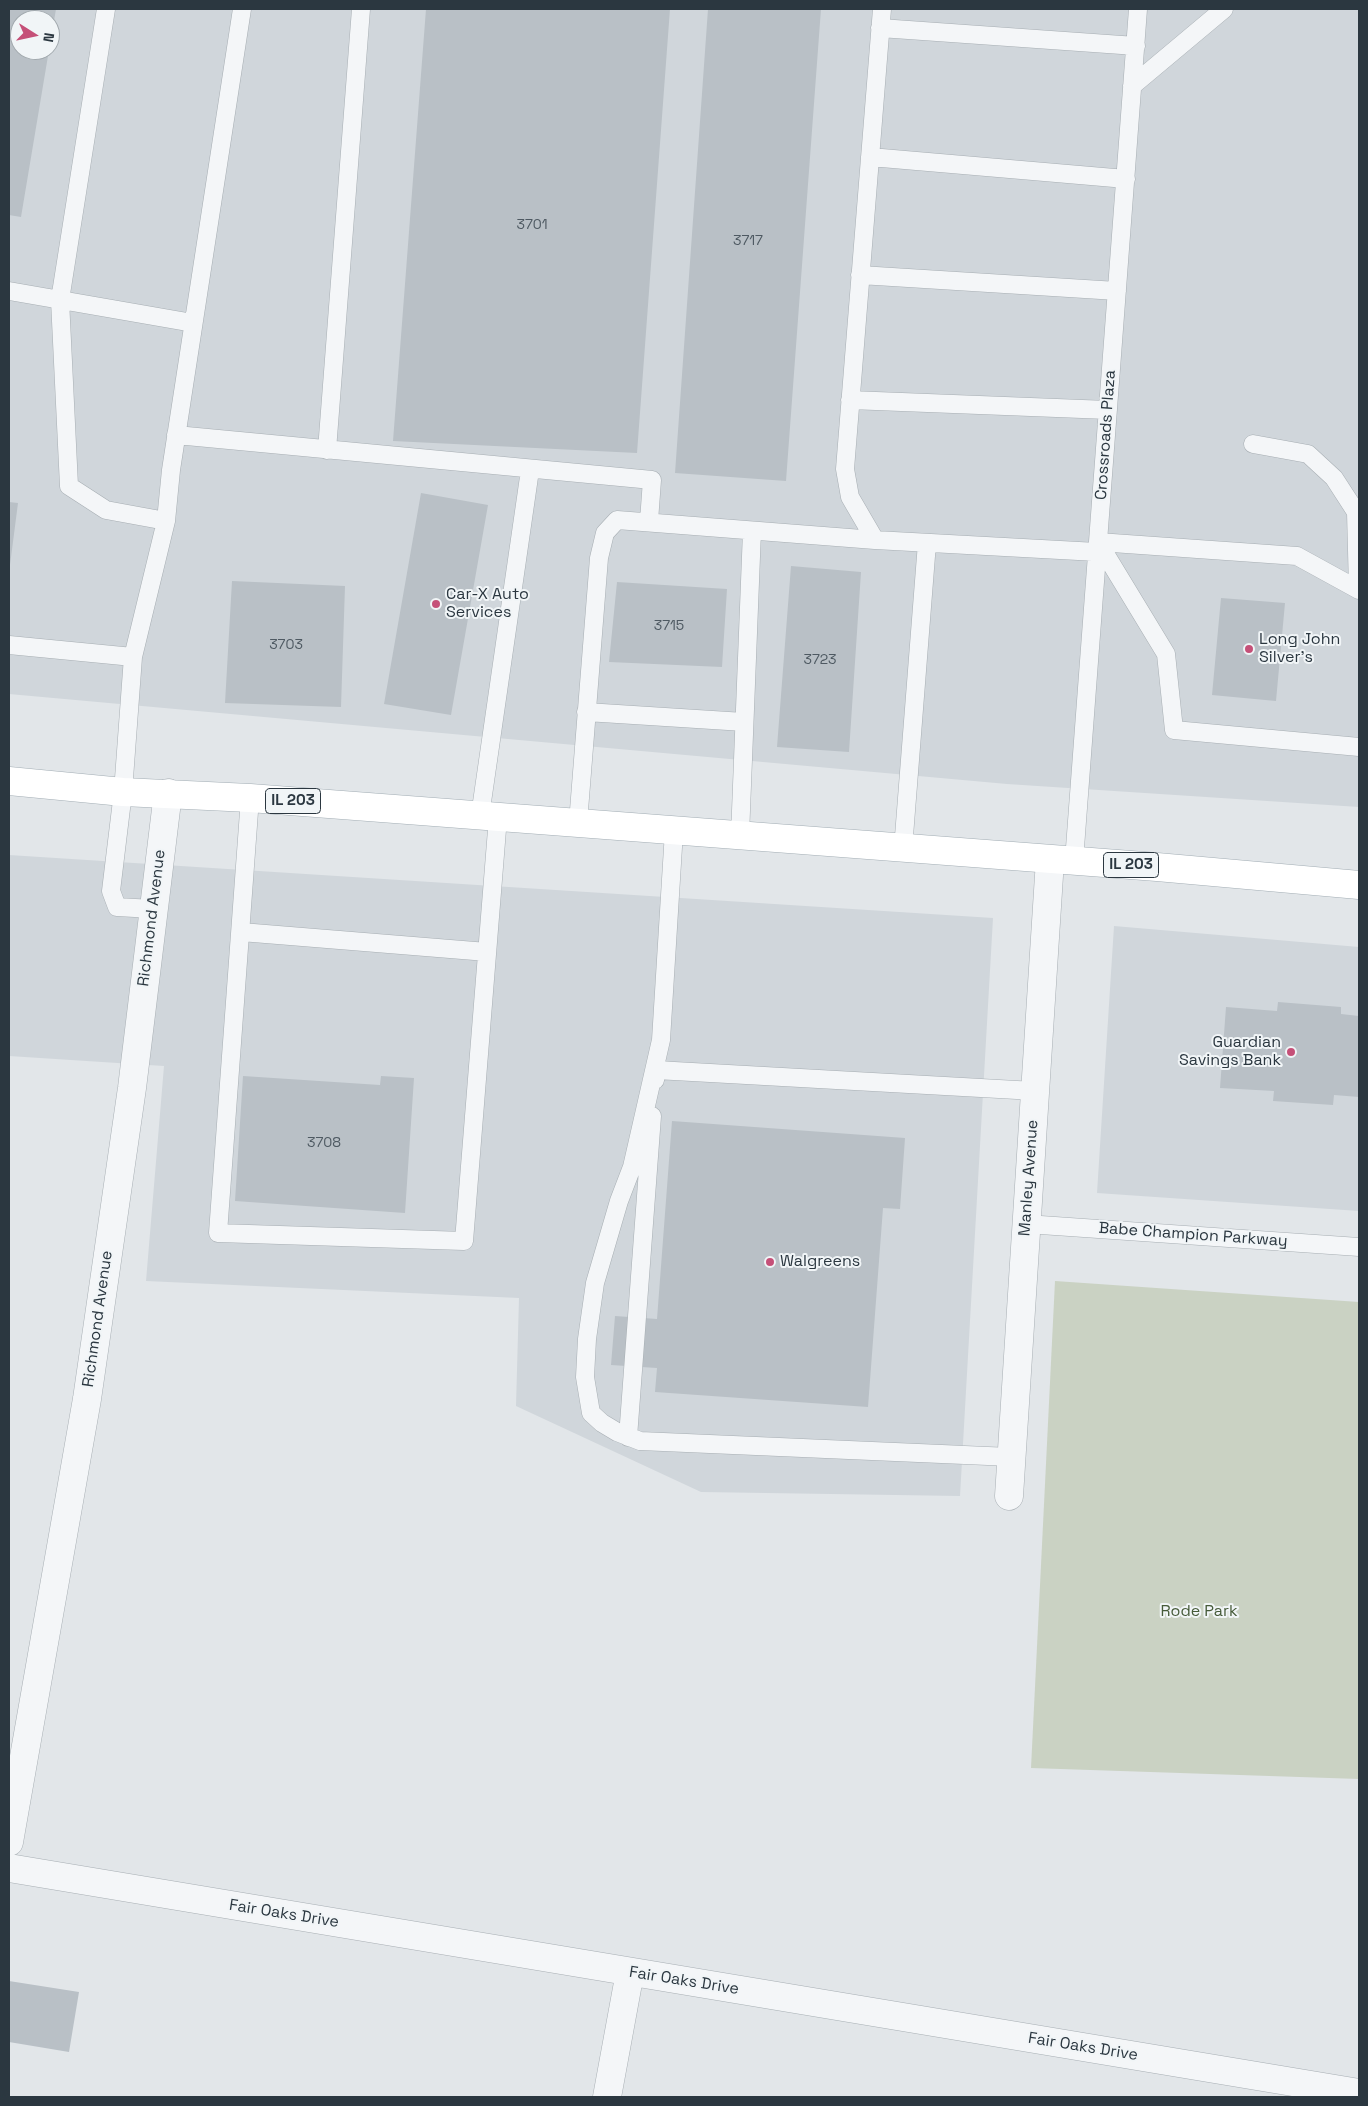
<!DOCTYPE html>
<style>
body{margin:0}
#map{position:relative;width:1368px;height:2106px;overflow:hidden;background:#e2e6e9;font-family:"Space Grotesk",sans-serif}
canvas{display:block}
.frame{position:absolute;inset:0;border:10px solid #2b3740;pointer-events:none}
.north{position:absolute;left:10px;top:10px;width:50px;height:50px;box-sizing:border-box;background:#f1f5f7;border:1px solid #a2a9ae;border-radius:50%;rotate:100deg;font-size:14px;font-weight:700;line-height:20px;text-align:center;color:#2b3740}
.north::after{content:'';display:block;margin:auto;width:18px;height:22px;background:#c55078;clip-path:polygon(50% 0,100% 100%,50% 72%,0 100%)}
</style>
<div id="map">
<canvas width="1368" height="2106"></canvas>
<div class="frame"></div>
<div class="north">N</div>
</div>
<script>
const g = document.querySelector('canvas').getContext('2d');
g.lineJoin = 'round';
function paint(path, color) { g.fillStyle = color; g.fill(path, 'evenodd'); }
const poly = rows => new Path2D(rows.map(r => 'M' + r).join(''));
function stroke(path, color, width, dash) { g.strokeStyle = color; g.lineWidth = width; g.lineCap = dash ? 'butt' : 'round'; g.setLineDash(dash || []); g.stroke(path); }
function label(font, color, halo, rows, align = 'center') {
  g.font = font + ' "Space Grotesk",sans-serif'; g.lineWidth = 4; g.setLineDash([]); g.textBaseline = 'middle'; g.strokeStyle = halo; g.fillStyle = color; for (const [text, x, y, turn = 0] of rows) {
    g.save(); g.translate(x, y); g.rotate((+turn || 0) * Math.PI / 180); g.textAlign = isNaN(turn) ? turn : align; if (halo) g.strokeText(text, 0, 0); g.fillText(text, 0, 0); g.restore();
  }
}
paint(poly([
 [9,9,1359,9,1359,807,1007,784,9,694],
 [20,20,50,20,50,50,20,50],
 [9,855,993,918,960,1496,701,1492,516,1406,519,1298,146,1281,164,1066,9,1056],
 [1114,926,1359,947,1359,1211,1097,1193]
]), '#d0d6db');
paint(poly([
 [1055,1281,1359,1302,1359,1779,1031,1768]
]), '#cad2c3');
paint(poly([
 [9,9,56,9,51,39,50,20,20,20,20,50,49,50,21,217,9,215],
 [426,9,670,9,637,453,393,441],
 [708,9,821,9,786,481,675,473],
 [421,493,488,505,451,715,384,704],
 [9,502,18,503,10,565,9,565],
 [791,566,861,572,849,752,777,747],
 [232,581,345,586,341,707,225,703],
 [617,582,727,589,722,667,609,662],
 [1221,598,1285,603,1276,701,1212,695],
 [1278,1002,1341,1007,1341,1014,1359,1016,1359,1097,1334,1095,1333,1105,1273,1101,1274,1091,1220,1088,1226,1007,1277,1011],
 [243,1076,380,1085,381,1076,414,1078,405,1213,235,1201],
 [672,1121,905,1138,900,1209,883,1208,868,1407,655,1392,657,1368,611,1365,615,1316,657,1319],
 [9,1981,79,1992,69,2052,9,2042]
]), '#b9c0c6');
const lane = poly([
 [106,9,60,300,69,486,106,510,166,521],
 [882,9,845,469,850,497,875,540,1097,552],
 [880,28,1136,46],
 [1132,86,1224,9],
 [870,157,1126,179],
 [860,275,1117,291],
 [9,291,193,323],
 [850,400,1108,410],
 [176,435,652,480,649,521],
 [1253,444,1308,454,1334,478,1356,512,1358,588],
 [327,450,361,9],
 [1098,542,1166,654,1174,730,1359,747],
 [1098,542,1297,556,1359,590],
 [9,645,133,657],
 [586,712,744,722],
 [250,798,218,1233,464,1241,498,817],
 [480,816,530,470],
 [578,823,599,558,605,533,617,520,875,540],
 [674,831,661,1040,632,1167,619,1201,595,1283,587,1339,585,1377,591,1413,602,1423,617,1432,640,1441,1011,1457],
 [740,836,752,531],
 [903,849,927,543],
 [1074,861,1138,9],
 [153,909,117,907,111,891,123,792,133,657,166,521,171,470,242,9],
 [241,932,487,952],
 [655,1080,656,1070,1035,1091],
 [1026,1224,1359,1247],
 [628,1437,652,1116]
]);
const street = poly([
 [1009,1496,1050,860],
 [9,1842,87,1399,132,1088,168,793],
 [9,1868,1359,2093],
 [607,2097,630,1972]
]);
const primary = poly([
 [9,781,123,792,250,798,1157,867,1359,885]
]);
stroke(lane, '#a7aeb3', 19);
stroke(street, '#a7aeb3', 29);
stroke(primary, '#a2adb4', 29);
stroke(lane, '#f4f6f8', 18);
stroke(street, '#f4f6f8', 28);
stroke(primary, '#fff', 28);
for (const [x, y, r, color] of [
 [436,604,5,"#c55078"],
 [1249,649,5,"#c55078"],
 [1291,1052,5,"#c55078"],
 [770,1262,5,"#c55078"]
]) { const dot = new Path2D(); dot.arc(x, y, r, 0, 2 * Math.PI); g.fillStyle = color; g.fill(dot); stroke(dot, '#f1f5f7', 2); }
label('14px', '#4e5962', null, [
 ["3701",532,225],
 ["3717",748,241],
 ["3715",669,626],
 ["3703",286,645],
 ["3723",820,660],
 ["3708",324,1143]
]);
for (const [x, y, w] of [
 [293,801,55],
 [1131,865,55]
]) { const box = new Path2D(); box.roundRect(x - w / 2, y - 12.5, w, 25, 4); g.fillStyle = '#f1f5f7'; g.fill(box); stroke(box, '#2b3740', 1); }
label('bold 15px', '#2b3740', null, [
 ["IL 203",293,801],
 ["IL 203",1131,865]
]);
label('16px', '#2b3740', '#f1f5f7', [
 ["Crossroads Plaza",1106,435,-86],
 ["Richmond Avenue",152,918,-83],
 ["Manley Avenue",1029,1178,-86],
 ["Babe Champion Parkway",1193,1235,4],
 ["Richmond Avenue",98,1319,-82],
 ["Fair Oaks Drive",284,1914,9],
 ["Fair Oaks Drive",684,1981,9],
 ["Fair Oaks Drive",1083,2047,9]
]);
label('16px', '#2b3740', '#f1f5f7', [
 ["Car-X Auto",446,595],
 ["Services",446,613],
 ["Long John",1259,640],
 ["Silver's",1259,658],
 ["Guardian",1281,1043,"right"],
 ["Savings Bank",1281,1061,"right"],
 ["Walgreens",780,1262]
], 'left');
label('16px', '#465b39', '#f1f5f7', [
 ["Rode Park",1199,1612]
]);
</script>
